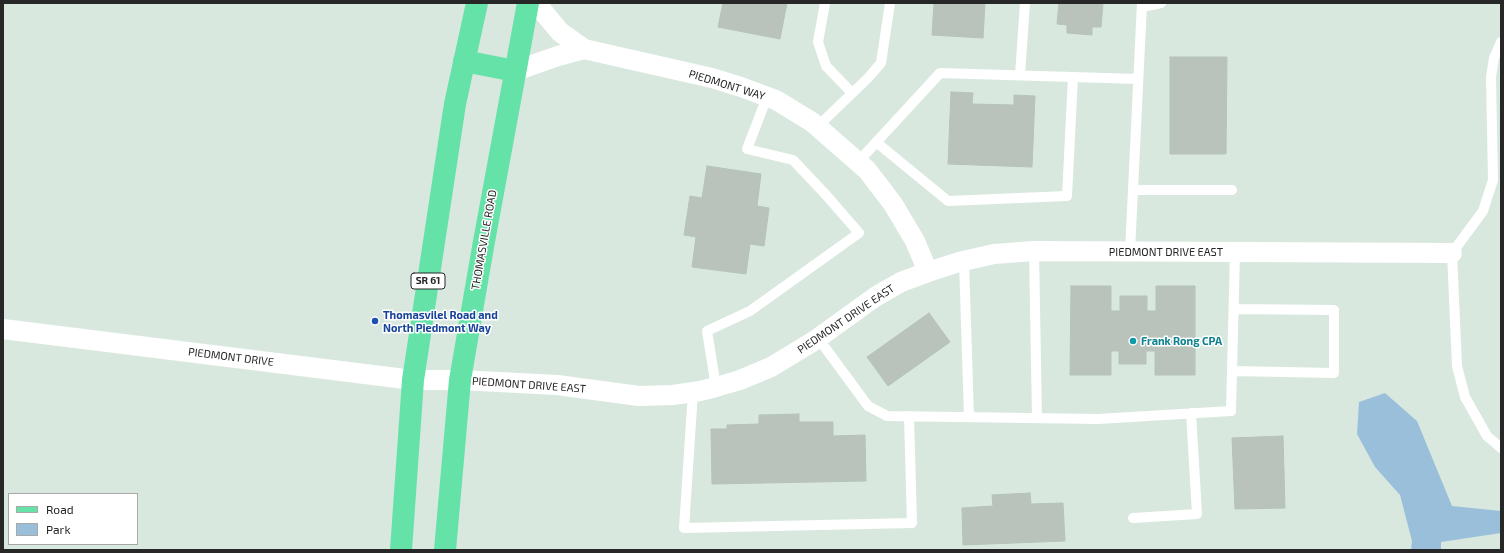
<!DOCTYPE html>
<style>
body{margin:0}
#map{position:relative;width:1504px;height:553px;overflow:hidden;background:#d9e8de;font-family:"Exo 2",sans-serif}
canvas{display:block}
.frame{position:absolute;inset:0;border:4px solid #272727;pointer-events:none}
.legend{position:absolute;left:8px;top:493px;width:130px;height:52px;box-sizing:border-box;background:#fff;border:1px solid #a9a9a9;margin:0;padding:5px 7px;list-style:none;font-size:12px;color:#272727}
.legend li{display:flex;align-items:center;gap:8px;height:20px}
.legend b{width:20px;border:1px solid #a9a9a9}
</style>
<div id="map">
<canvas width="1504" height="553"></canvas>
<div class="frame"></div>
<ul class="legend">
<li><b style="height:5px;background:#65e2a8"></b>Road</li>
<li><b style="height:11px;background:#9abfda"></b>Park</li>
</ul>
</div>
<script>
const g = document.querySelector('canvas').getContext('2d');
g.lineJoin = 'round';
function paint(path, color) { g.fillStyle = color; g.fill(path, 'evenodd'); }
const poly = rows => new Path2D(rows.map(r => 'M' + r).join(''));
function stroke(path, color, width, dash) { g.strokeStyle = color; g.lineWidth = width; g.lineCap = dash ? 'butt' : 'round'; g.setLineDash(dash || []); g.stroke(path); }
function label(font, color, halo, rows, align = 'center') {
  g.font = font + ' "Exo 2",sans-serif'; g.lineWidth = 3; g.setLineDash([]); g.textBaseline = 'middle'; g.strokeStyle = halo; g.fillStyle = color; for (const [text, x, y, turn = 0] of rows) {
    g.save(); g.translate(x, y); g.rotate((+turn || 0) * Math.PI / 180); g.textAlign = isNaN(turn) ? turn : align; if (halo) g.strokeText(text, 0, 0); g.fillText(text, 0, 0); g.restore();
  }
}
paint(poly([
 [1385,393,1417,421,1452,506,1501,511,1501,533,1441,542,1441,550,1411,550,1412,541,1400,495,1375,467,1357,434,1359,402]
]), '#9abfda');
const building = poly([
 [723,3,787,3,780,39,718,27,723,3],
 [934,3,985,3,983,38,932,35,934,3],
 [1059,3,1103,3,1101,27,1092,27,1092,35,1067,33,1067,25,1057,24,1059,3],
 [1170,57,1227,57,1226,154,1170,154,1170,57],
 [951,92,973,93,972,104,1014,105,1014,95,1035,96,1032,167,948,164,951,92],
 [707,166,761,174,757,206,769,208,764,246,750,244,746,274,692,267,696,237,684,235,690,196,702,198,707,166],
 [1071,286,1111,286,1111,311,1120,311,1120,296,1147,296,1147,311,1156,311,1156,286,1195,286,1195,375,1155,375,1155,351,1146,351,1146,364,1119,364,1119,351,1111,351,1111,375,1070,375,1071,286],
 [929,313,950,342,888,386,867,357,929,313],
 [799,414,799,422,833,422,833,436,865,435,866,481,712,484,711,429,727,429,727,425,759,424,759,415,799,414],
 [1283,436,1285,508,1235,509,1232,438,1283,436],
 [1030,493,1031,504,1063,503,1065,541,963,545,962,508,993,506,992,495,1030,493]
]);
paint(building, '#b9c3bc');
stroke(building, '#b4c3ba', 1);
stroke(poly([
 [825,3,818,42,826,66,852,93],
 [1142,7,1161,3],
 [1501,42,1494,58,1491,77,1493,180,1483,211,1452,253,1457,366,1465,397,1487,436,1501,448],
 [1020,75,1025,3],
 [817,127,868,78,881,63,890,3],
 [876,142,948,201,1067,196,1073,77],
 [858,162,940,73,1138,79],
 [1133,190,1232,190],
 [1034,251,1037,418],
 [1130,252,1142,3],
 [964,261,969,417],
 [818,338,868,406,887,416,1098,419,1231,411,1235,252],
 [1232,371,1334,373,1334,310,1234,309],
 [716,387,707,331,750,311,859,233,827,196,793,160,747,149,767,97],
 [693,392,684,528,912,523,909,416],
 [1133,518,1197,514,1191,413]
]), '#fff', 10);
stroke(poly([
 [536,3,560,32,584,49,712,78,741,87,776,100,812,122,867,170,893,204,915,241,928,272],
 [515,71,558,56,584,49],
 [3,329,413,380,460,380,557,385,639,396,673,395,700,391,716,387,740,380,771,367,814,341,875,297,901,282,928,272,959,262,994,254,1034,251,1452,253]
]), '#fff', 20);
stroke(poly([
 [464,61,515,71],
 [401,550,413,380,455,104,477,3],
 [445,550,460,380,483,247,528,3]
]), '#65e2a8', 22);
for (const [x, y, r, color] of [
 [375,321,4,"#1a4fb4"],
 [1133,341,4,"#0f9aa8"]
]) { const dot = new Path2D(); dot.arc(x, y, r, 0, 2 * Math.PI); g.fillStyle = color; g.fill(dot); stroke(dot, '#fff', 1.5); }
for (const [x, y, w] of [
 [428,281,34]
]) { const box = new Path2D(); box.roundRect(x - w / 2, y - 8, w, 16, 3); g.fillStyle = '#fff'; g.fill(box); stroke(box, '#272727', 1); }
label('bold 10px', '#272727', null, [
 ["SR 61",428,281]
]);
label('11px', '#272727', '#fff', [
 ["PIEDMONT WAY",727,85,17],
 ["THOMASVILLE ROAD",484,240,-80],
 ["PIEDMONT DRIVE EAST",1166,252],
 ["PIEDMONT DRIVE EAST",846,319,-34],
 ["PIEDMONT DRIVE",231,357,7],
 ["PIEDMONT DRIVE EAST",529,385,4]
]);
label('bold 11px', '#164399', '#fff', [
 ["Thomasvilel Road and",383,315],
 ["North Piedmont Way",383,328]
], 'left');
label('bold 11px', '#0d838f', '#fff', [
 ["Frank Rong CPA",1141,341]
], 'left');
</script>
